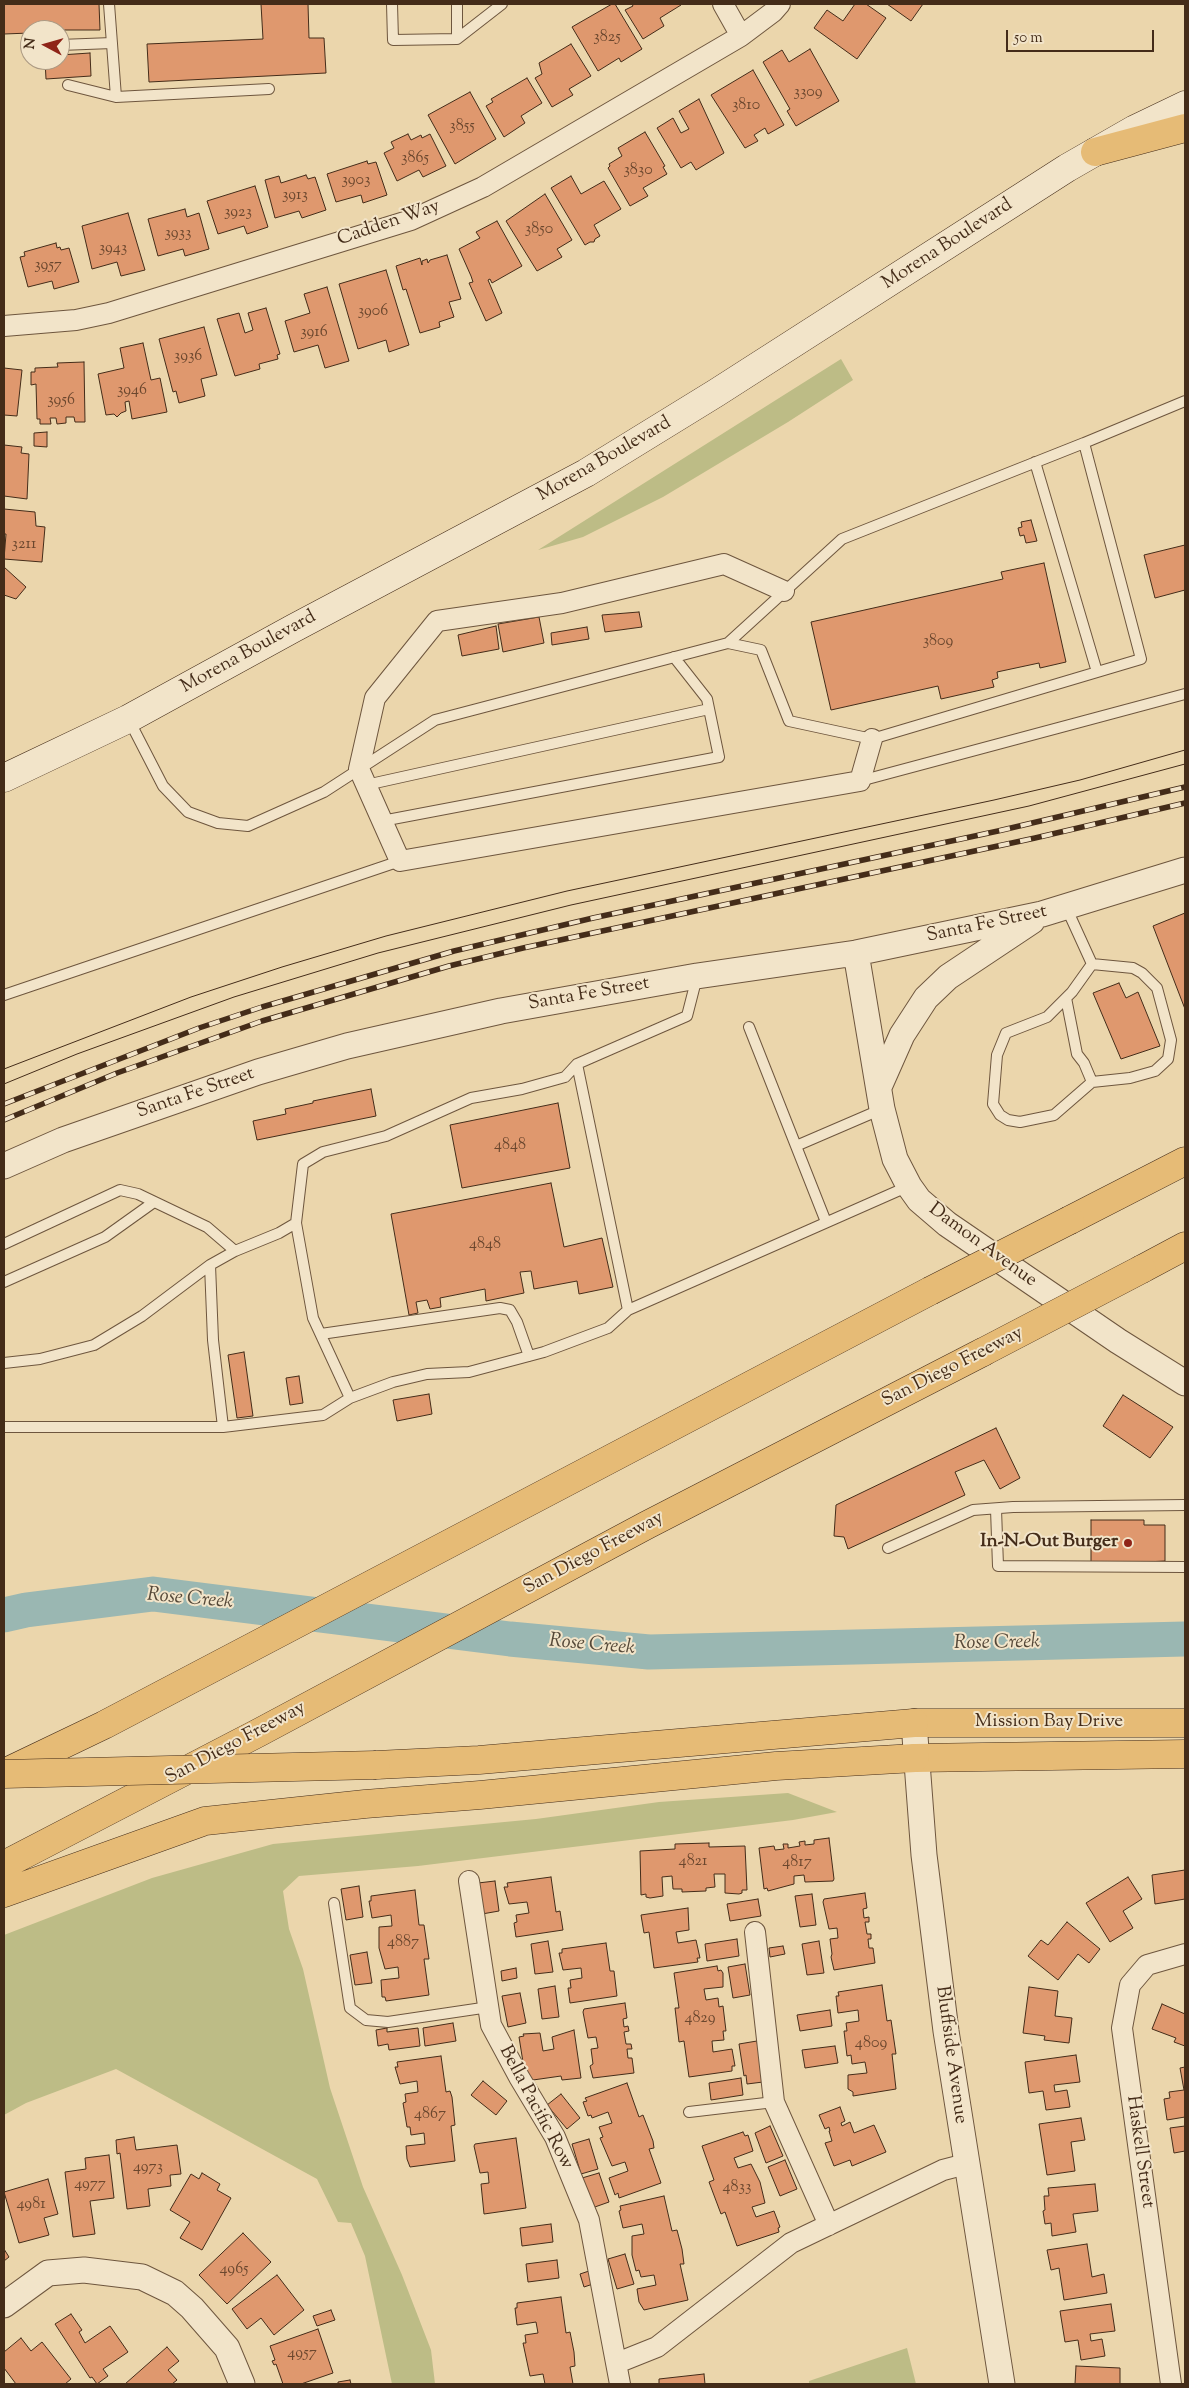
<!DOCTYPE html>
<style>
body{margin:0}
#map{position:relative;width:1189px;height:2388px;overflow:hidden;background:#ebd6ac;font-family:"Sorts Mill Goudy",serif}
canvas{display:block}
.frame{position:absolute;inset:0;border:5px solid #442c19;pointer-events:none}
.north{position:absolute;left:20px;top:20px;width:50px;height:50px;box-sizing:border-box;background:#f2e4c9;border:1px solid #ac9a83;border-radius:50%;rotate:276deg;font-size:14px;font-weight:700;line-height:20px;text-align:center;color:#442c19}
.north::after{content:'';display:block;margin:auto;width:18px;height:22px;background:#8f2418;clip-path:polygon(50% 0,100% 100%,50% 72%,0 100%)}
.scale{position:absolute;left:1006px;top:30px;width:148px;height:22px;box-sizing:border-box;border:2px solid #442c19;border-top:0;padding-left:6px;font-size:15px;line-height:18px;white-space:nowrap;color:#442c19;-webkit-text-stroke:4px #f2e4c9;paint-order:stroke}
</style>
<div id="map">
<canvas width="1189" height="2388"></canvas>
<div class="frame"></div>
<div class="north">N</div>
<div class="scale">50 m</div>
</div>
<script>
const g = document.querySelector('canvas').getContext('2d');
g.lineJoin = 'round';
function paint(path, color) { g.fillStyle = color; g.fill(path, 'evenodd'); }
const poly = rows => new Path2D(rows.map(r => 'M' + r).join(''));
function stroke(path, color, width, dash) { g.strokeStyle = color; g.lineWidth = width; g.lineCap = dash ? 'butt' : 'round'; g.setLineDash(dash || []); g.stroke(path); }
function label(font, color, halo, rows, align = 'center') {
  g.font = font + ' "Sorts Mill Goudy",serif'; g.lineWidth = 4; g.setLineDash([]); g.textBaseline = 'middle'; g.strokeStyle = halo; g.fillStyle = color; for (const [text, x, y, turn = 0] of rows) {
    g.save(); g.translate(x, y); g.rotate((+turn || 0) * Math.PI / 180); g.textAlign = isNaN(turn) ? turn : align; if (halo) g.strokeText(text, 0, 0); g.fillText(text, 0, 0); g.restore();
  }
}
paint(poly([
 [841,359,853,380,788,422,663,497,583,537,538,550],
 [788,1793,837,1812,793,1820,418,1866,299,1876,283,1891,289,1929,303,1969,330,2088,363,2187,402,2275,431,2350,435,2384,392,2384,365,2256,351,2223,338,2222,317,2179,116,2069,26,2103,4,2115,4,1935,152,1878,273,1844,536,1819,659,1802],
 [907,2348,916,2384,809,2384,809,2381]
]), '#bdbc86');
stroke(poly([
 [4,1615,26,1610,153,1594,510,1639,649,1652,1185,1639]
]), '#9ab7b2', 35);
const building = poly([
 [4,4,99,4,100,30,30,30,30,33,4,34,4,4],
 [261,4,308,4,309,38,324,38,326,73,149,82,147,44,263,39,261,4],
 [612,4,615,4,642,49,621,62,619,58,598,71,572,27,612,4],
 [632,4,681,4,681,5,660,18,664,26,643,39,625,10,633,6,632,4],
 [855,4,866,4,886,18,857,59,814,28,827,10,843,21,855,4],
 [887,4,923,4,911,21,887,4],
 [571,44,591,76,569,89,573,95,552,107,535,78,542,74,539,63,571,44],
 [810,49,839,101,796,126,787,111,790,109,763,62,782,50,789,62,810,49],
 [90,53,91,76,46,79,45,60,60,60,60,55,90,53],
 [753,70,784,125,768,134,765,128,754,135,758,141,745,148,711,95,753,70],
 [527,78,542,103,521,116,525,123,504,137,486,106,493,102,491,99,527,78],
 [470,92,496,139,455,164,428,115,470,92],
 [699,99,724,153,696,170,691,162,681,168,657,128,673,118,681,133,689,129,679,111,699,99],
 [645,132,665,166,663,167,667,174,643,188,648,196,630,206,608,168,610,166,609,164,622,156,618,148,645,132],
 [408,134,411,140,421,135,422,138,430,134,446,166,423,177,419,170,397,181,384,153,394,148,391,142,408,134],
 [367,161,368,164,376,162,387,195,363,203,361,195,336,202,327,174,367,161],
 [306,175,308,179,315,177,326,210,302,218,299,211,275,218,265,180,279,176,281,183,306,175],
 [571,176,581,194,604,181,621,209,594,225,600,236,595,239,594,242,590,242,585,245,551,188,571,176],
 [255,186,268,227,247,234,244,226,218,234,207,201,255,186],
 [545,194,572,240,557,249,562,257,537,271,506,221,545,194],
 [185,209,187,217,199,213,209,249,185,256,183,249,158,256,148,219,185,209],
 [128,213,145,270,121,276,117,262,92,269,82,226,128,213],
 [497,221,522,266,492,283,490,279,488,280,502,313,486,321,469,283,473,282,471,276,459,249,480,238,476,232,497,221],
 [56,243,57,248,60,247,61,250,69,248,79,282,54,289,52,281,28,287,20,257,25,256,24,252,56,243],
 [447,255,461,299,449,302,454,317,439,322,440,327,420,333,406,289,403,290,396,266,420,258,422,265,422,261,427,259,428,263,430,260,447,255],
 [386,270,409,345,389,352,386,340,358,349,339,284,386,270],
 [327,287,349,361,325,368,318,345,294,352,285,321,310,313,304,294,327,287],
 [266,308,280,354,277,355,278,359,259,364,260,369,235,376,217,319,239,313,245,333,253,330,248,313,266,308],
 [204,327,217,375,201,379,205,396,179,403,176,391,173,392,159,339,204,327],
 [143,343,151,380,160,378,167,412,132,419,129,401,125,402,126,411,121,413,117,417,114,414,106,415,98,374,124,368,120,348,143,343],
 [84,362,85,422,75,422,74,417,66,417,66,423,57,424,56,418,50,418,51,424,40,424,40,419,37,419,36,384,31,385,31,372,35,372,35,368,58,367,57,363,84,362],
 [4,368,22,370,17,416,4,415,4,368],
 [47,432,47,447,34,446,34,433,47,432],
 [4,445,22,447,21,453,29,454,27,499,4,496,4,445],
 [4,509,35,512,36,526,45,527,42,562,4,559,6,534,4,534,4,509],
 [1031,520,1037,541,1026,543,1024,535,1020,536,1018,528,1022,527,1021,522,1031,520],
 [1185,545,1185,590,1155,598,1144,555,1185,545],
 [1044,563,1066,662,1040,668,1039,663,997,672,998,678,992,680,994,687,941,699,938,686,831,710,811,622,1003,579,1001,572,1044,563],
 [4,567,26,587,16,599,4,595,4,567],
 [639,612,642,627,605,632,602,615,639,612],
 [539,617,544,643,503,652,498,624,539,617],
 [496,626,499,649,462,656,458,635,496,626],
 [587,627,589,639,552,645,551,633,587,627],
 [1185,913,1185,1009,1153,926,1185,913],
 [1119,983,1126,998,1138,992,1160,1046,1121,1059,1093,993,1119,983],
 [371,1089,376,1116,257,1140,253,1121,286,1114,285,1109,313,1103,313,1101,371,1089],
 [558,1103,570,1168,462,1188,450,1125,558,1103],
 [551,1183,564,1247,602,1238,613,1287,579,1294,577,1281,534,1289,531,1271,520,1272,524,1293,486,1301,485,1289,440,1298,441,1307,430,1309,427,1300,416,1302,418,1313,409,1315,391,1214,551,1183],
 [244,1352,253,1416,237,1418,228,1355,244,1352],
 [299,1376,303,1403,290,1405,286,1378,299,1376],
 [429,1394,432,1414,397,1421,393,1400,429,1394],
 [1123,1395,1173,1427,1150,1458,1103,1426,1123,1395],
 [996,1428,1020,1478,1000,1489,984,1460,955,1472,965,1495,848,1549,844,1537,834,1536,836,1505,996,1428],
 [1091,1520,1144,1520,1144,1525,1165,1525,1165,1561,1091,1565,1091,1520],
 [829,1838,834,1879,833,1881,805,1882,804,1875,794,1876,794,1884,768,1891,767,1888,764,1889,759,1848,774,1846,775,1850,784,1849,783,1844,788,1844,788,1848,800,1846,799,1842,805,1841,805,1845,814,1844,814,1840,829,1838],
 [709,1843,709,1847,745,1846,747,1890,742,1890,742,1893,739,1894,725,1893,725,1874,714,1874,715,1887,706,1888,706,1891,682,1892,682,1889,673,1889,672,1876,662,1877,663,1896,650,1898,646,1897,646,1894,641,1895,640,1851,675,1849,675,1844,709,1843],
 [1185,1870,1185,1899,1155,1904,1152,1875,1185,1870],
 [551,1877,556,1912,560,1911,563,1930,516,1937,514,1923,517,1922,516,1915,529,1913,527,1902,509,1904,504,1887,508,1887,507,1883,551,1877],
 [1128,1877,1142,1899,1123,1911,1133,1928,1110,1942,1086,1903,1128,1877],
 [495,1881,499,1911,482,1914,478,1883,495,1881],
 [359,1886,363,1917,346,1920,341,1889,359,1886],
 [415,1890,419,1925,424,1925,429,1959,424,1959,429,1995,386,2001,385,1997,382,1997,381,1980,399,1978,398,1967,385,1969,379,1948,379,1927,392,1926,391,1915,372,1918,369,1901,371,1901,371,1896,415,1890],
 [865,1893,867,1908,863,1909,864,1918,869,1917,869,1922,865,1922,867,1934,871,1934,871,1939,868,1939,869,1948,873,1948,875,1963,834,1970,831,1957,832,1954,830,1939,838,1938,837,1928,829,1929,823,1902,824,1899,865,1893],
 [812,1894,816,1925,800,1927,795,1896,812,1894],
 [758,1899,761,1916,730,1921,727,1904,758,1899],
 [688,1908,689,1930,676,1932,678,1943,696,1940,700,1958,697,1958,698,1962,654,1968,649,1932,644,1933,641,1915,688,1908],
 [1067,1922,1100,1949,1089,1963,1078,1954,1058,1980,1028,1956,1041,1940,1048,1945,1067,1922],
 [737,1939,739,1956,707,1961,705,1944,737,1939],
 [548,1941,553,1972,535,1974,531,1944,548,1941],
 [819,1941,824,1973,807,1975,802,1944,819,1941],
 [606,1943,610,1971,614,1971,617,1996,570,2003,568,1988,571,1988,570,1980,582,1978,581,1968,563,1970,559,1953,562,1953,562,1949,606,1943],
 [783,1946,785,1954,770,1957,769,1948,783,1946],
 [367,1952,372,1983,355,1985,350,1955,367,1952],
 [745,1964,750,1995,733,1998,728,1967,745,1964],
 [717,1966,718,1971,721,1970,723,1973,723,1987,704,1989,706,2000,718,1998,719,2007,723,2006,726,2031,723,2031,724,2040,712,2041,713,2052,732,2049,735,2066,732,2066,732,2071,689,2077,684,2041,679,2042,675,2008,679,2008,674,1973,717,1966],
 [516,1968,517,1978,502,1981,501,1971,516,1968],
 [882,1985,887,2021,891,2020,896,2054,892,2054,896,2089,853,2096,853,2092,848,2089,848,2075,867,2073,865,2062,852,2064,851,2055,847,2056,844,2031,847,2031,846,2023,859,2021,858,2010,838,2013,836,1996,839,1996,838,1992,882,1985],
 [555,1986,559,2017,542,2019,538,1989,555,1986],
 [1029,1987,1058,1991,1055,2016,1072,2018,1069,2043,1044,2040,1045,2036,1023,2033,1029,1987],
 [520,1993,526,2023,508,2027,502,1996,520,1993],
 [625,2003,627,2018,623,2019,624,2027,628,2026,629,2031,624,2032,626,2044,631,2044,632,2049,627,2049,628,2058,632,2058,634,2073,593,2078,590,2066,593,2064,591,2049,598,2048,596,2037,588,2038,583,2012,584,2009,625,2003],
 [1162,2004,1185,2014,1185,2046,1174,2042,1176,2038,1152,2029,1162,2004],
 [830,2010,832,2026,800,2031,797,2015,830,2010],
 [453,2023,456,2041,425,2046,423,2028,453,2023],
 [387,2028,387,2032,418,2028,420,2046,389,2050,388,2044,378,2046,376,2030,387,2028],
 [574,2030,581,2078,562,2080,561,2076,526,2081,519,2037,524,2036,523,2034,540,2033,543,2051,554,2049,552,2037,574,2030],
 [757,2041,763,2082,747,2084,746,2075,744,2076,739,2044,757,2041],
 [835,2046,838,2063,805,2068,802,2050,835,2046],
 [1076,2055,1080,2082,1054,2085,1055,2092,1067,2090,1070,2107,1046,2110,1043,2091,1029,2093,1025,2062,1076,2055],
 [441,2056,446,2092,450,2091,452,2097,455,2125,451,2126,455,2161,410,2167,407,2159,406,2146,425,2144,424,2133,411,2135,410,2127,407,2127,403,2103,406,2102,405,2094,418,2092,417,2081,400,2084,395,2067,398,2067,397,2062,441,2056],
 [1185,2067,1185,2117,1167,2120,1164,2099,1170,2098,1169,2092,1184,2090,1180,2068,1185,2067],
 [741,2078,743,2095,711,2100,709,2083,741,2078],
 [483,2081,507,2101,496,2115,471,2095,483,2081],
 [627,2083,639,2117,643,2115,653,2141,654,2148,649,2149,661,2183,619,2198,618,2193,615,2195,609,2178,628,2171,625,2162,612,2166,600,2138,603,2137,599,2127,612,2123,608,2112,592,2118,591,2115,588,2116,583,2102,587,2101,585,2098,627,2083],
 [561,2094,580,2118,567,2129,547,2105,561,2094],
 [840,2107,845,2121,841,2123,842,2126,850,2122,854,2133,874,2125,886,2152,852,2166,850,2160,834,2166,825,2143,832,2141,829,2131,830,2131,829,2127,825,2129,819,2115,840,2107],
 [1081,2118,1085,2140,1071,2142,1075,2171,1047,2175,1039,2124,1081,2118],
 [770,2126,783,2156,766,2163,755,2133,770,2126],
 [1185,2126,1185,2151,1174,2153,1170,2128,1185,2126],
 [743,2132,745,2136,748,2135,753,2151,734,2158,738,2168,751,2164,760,2182,765,2203,752,2207,756,2217,774,2211,780,2227,778,2228,779,2232,737,2246,725,2212,721,2214,709,2182,714,2180,702,2146,743,2132],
 [134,2137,136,2150,177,2145,181,2174,170,2175,171,2186,148,2189,150,2206,127,2209,120,2153,117,2154,116,2140,134,2137],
 [516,2138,526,2208,484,2214,481,2184,489,2183,488,2172,480,2173,474,2146,475,2144,516,2138],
 [589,2139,598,2169,581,2174,572,2144,589,2139],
 [109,2155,114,2198,90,2201,95,2234,73,2237,65,2172,86,2169,85,2158,109,2155],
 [785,2160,797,2189,780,2196,768,2167,785,2160],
 [202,2173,220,2184,217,2190,231,2198,202,2250,180,2238,190,2222,170,2210,191,2174,199,2179,202,2173],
 [599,2173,609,2202,592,2208,582,2178,599,2173],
 [48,2179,58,2214,44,2218,49,2235,19,2243,4,2192,48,2179],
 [1095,2184,1098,2211,1073,2214,1076,2232,1052,2236,1051,2223,1045,2224,1043,2211,1045,2210,1044,2196,1049,2196,1048,2188,1095,2184],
 [664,2196,672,2231,677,2230,682,2249,684,2264,680,2264,688,2300,644,2310,639,2302,637,2289,656,2285,654,2275,641,2277,639,2270,636,2271,632,2255,632,2236,644,2234,642,2224,623,2228,619,2211,621,2210,620,2206,664,2196],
 [551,2224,553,2242,522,2246,520,2228,551,2224],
 [243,2233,271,2262,227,2304,199,2275,243,2233],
 [1087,2244,1092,2277,1104,2274,1107,2293,1064,2300,1059,2268,1051,2270,1047,2250,1087,2244],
 [4,2249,9,2257,4,2261,4,2249],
 [625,2254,634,2284,617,2289,608,2259,625,2254],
 [557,2260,559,2278,528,2282,526,2264,557,2260],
 [589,2271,593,2284,584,2287,580,2274,589,2271],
 [277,2275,304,2310,274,2335,261,2318,247,2329,232,2309,277,2275],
 [561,2297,566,2333,570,2332,574,2352,575,2366,570,2367,573,2384,545,2384,543,2374,530,2376,523,2343,526,2343,525,2335,538,2333,536,2322,517,2325,515,2308,517,2308,517,2303,561,2297],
 [1111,2304,1115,2331,1090,2334,1091,2341,1102,2339,1105,2356,1081,2360,1078,2340,1065,2342,1060,2311,1111,2304],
 [331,2310,335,2320,317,2326,313,2316,331,2310],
 [71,2314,82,2330,79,2332,85,2343,110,2326,128,2352,103,2369,108,2376,97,2384,92,2377,90,2378,55,2324,71,2314],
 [318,2329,333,2373,301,2384,283,2384,276,2364,274,2365,272,2361,275,2360,270,2346,318,2329],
 [21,2338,31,2351,42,2342,71,2379,65,2384,16,2384,4,2368,4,2352,21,2338],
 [167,2347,179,2361,168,2370,177,2380,172,2384,125,2384,167,2347],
 [1076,2366,1120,2368,1120,2384,1075,2384,1076,2366],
 [704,2374,705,2384,657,2384,659,2384,659,2379,704,2374],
 [350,2380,351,2384,338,2384,338,2382,350,2380]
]);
paint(building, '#df986e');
stroke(building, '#442c19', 1);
const service = poly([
 [109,4,116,97,269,89],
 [392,4,393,40,457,39,457,4],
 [457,39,502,4],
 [60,45,112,43],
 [68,85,116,97],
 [1084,443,1185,401],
 [1035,462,1097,672],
 [129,720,163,786,188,812,218,823,248,826,324,792,435,720,728,643,761,650,789,721,872,739,1141,659,1084,443,842,539,728,643],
 [860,781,1185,694],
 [366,785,709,709],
 [382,821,719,757,707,699,674,657],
 [1066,907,1092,964,1133,968,1142,973,1157,988,1171,1040,1168,1059,1155,1071,1130,1078,1092,1082,1054,1115,1020,1122,1008,1120,1000,1115,993,1104,997,1055,1006,1033,1047,1017,1072,992,1092,964],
 [697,977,687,1016,577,1064,565,1077,522,1089,471,1098,386,1136,323,1152,303,1164,296,1223,279,1233,235,1251,210,1265,213,1340,223,1427,323,1415,350,1398,393,1382,427,1374,469,1372,544,1352,608,1328,628,1310,909,1186],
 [4,995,400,861],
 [1066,998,1077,1054,1084,1063,1092,1082],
 [749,1027,826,1222],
 [577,1064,628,1310],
 [796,1146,882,1109],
 [296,1223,313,1318,350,1398],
 [4,1244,120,1190,138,1194,207,1227,235,1251],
 [4,1282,105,1237,154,1202],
 [321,1334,500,1308,510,1310,517,1322,529,1356],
 [4,1363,40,1359,94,1345,142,1316,210,1265],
 [4,1427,223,1427],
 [996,1509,998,1566,1185,1567],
 [888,1548,973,1510,1013,1507,1185,1505],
 [334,1903,350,2008,366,2020,388,2022,489,2007],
 [689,2112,774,2102]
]);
const minor = poly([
 [723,4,741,36],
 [4,326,76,320,109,313,411,220,483,187,741,36,773,12,780,4],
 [784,591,724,564,562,603,437,621,375,698,359,769,400,861,860,781,872,739],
 [469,1881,491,2025,519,2077,555,2137,589,2220,620,2384],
 [755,1932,774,2102,829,2225],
 [617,2363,657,2347,791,2243,943,2170,966,2164],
 [1171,2384,1122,2028,1130,1985,1147,1965,1185,1954]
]);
const tertiary = poly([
 [856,953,882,1109,895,1159,909,1186,919,1200,947,1224,1118,1341,1185,1383],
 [879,1087,902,1035,926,998,948,977,1032,921],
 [4,1166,63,1140,172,1102,258,1072,347,1046,501,1011,697,976,856,953,1042,914,1185,870],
 [914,1723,924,1855,946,2031,1002,2384],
 [4,2305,48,2273,84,2270,142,2277,175,2293,192,2308,227,2348,242,2384]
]);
const secondary = poly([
 [4,778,128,719,294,628,586,473,716,393,1067,168,1135,129,1185,105]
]);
const primary = poly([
 [1095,152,1185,128],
 [914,1723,1185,1723],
 [915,1758,1185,1754]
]);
const motorway = poly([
 [1070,1220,1185,1161],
 [1142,1269,1185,1246],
 [376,1765,479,1760,914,1723],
 [4,1773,104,1725,930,1291],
 [4,1865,260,1732,647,1525,983,1352],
 [4,1893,205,1821,365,1804,480,1795,776,1766,915,1758]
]);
stroke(service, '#6e563e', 12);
stroke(minor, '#6e563e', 22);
stroke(tertiary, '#6e563e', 27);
stroke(secondary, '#442c19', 29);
stroke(primary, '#442c19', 29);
stroke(motorway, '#442c19', 29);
stroke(service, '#f2e4c9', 10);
stroke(minor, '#f2e4c9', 20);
stroke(tertiary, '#f2e4c9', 25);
stroke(secondary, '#f2e4c9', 28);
stroke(primary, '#e6bb76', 28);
stroke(motorway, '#e6bb76', 28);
stroke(poly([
 [4,1069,191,997,282,967,386,936,567,891,994,800,1080,780,1185,750],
 [4,1084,77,1054,234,997,378,953,571,905,1029,806,1185,764]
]), '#442c19', 1);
const rail = poly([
 [4,1104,199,1028,262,1007,454,951,593,918,998,831,1185,787],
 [4,1120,117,1073,262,1021,449,966,523,948,1035,838,1185,803]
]);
stroke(rail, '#442c19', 5.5);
stroke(rail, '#f2e4c9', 4, [11]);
const motorwayBridge = poly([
 [930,1291,1070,1220],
 [983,1352,1142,1269],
 [4,1774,376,1765]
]);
stroke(motorwayBridge, '#442c19', 29, []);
stroke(motorwayBridge, '#e6bb76', 28);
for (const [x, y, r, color] of [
 [1128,1543,5,"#8f2418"]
]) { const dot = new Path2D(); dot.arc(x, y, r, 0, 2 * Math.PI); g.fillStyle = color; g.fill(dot); stroke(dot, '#f2e4c9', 2); }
label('16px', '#6b472e', null, [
 ["3825",607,38],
 ["3309",808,93],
 ["3810",746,106],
 ["3855",462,127],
 ["3865",415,159],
 ["3830",638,171],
 ["3903",356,181],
 ["3913",295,196],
 ["3923",238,213],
 ["3850",539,230],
 ["3933",178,234],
 ["3943",113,249],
 ["3957",48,266],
 ["3906",373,312],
 ["3916",314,333],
 ["3936",188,357],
 ["3946",132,391],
 ["3956",61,401],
 ["3211",24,545],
 ["3809",938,642],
 ["4848",510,1146],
 ["4848",485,1245],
 ["4821",693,1862],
 ["4817",797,1863],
 ["4887",403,1943],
 ["4829",700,2019],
 ["4809",871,2044],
 ["4867",430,2115],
 ["4973",148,2168],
 ["4977",90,2185],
 ["4833",737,2188],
 ["4981",31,2205],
 ["4965",234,2270],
 ["4957",302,2354]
]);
label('19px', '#442c19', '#f2e4c9', [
 ["Cadden Way",389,224,-19],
 ["Morena Boulevard",948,245,-33],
 ["Morena Boulevard",605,460,-30],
 ["Morena Boulevard",249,653,-29],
 ["Santa Fe Street",987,925,-12],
 ["Santa Fe Street",589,995,-10],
 ["Santa Fe Street",196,1094,-19],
 ["Damon Avenue",982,1246,36],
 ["San Diego Freeway",953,1368,-27],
 ["San Diego Freeway",594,1554,-28],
 ["Mission Bay Drive",1049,1723],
 ["San Diego Freeway",236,1744,-28],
 ["Bluffside Avenue",950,2055,82],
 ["Bella Pacific Row",535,2108,62],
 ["Haskell Street",1139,2152,82]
]);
label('bold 19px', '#442c19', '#f2e4c9', [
 ["In-N-Out Burger",1118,1543]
], 'right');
label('italic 20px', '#554838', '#f2e4c9', [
 ["Rose Creek",190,1600,5],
 ["Rose Creek",997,1644,-1],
 ["Rose Creek",592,1646,5]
]);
</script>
